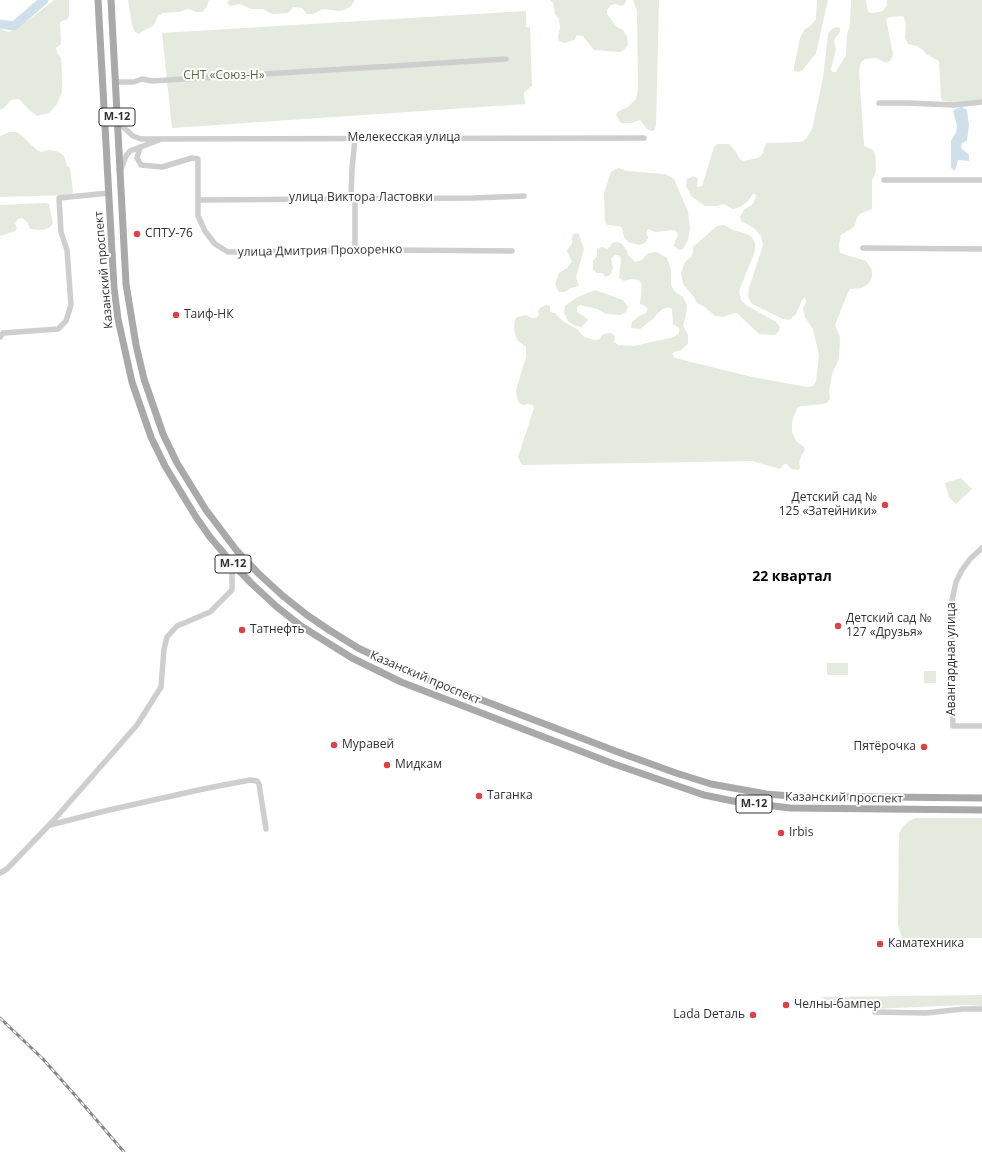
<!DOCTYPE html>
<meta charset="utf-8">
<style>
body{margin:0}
canvas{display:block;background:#fff}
</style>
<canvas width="982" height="1152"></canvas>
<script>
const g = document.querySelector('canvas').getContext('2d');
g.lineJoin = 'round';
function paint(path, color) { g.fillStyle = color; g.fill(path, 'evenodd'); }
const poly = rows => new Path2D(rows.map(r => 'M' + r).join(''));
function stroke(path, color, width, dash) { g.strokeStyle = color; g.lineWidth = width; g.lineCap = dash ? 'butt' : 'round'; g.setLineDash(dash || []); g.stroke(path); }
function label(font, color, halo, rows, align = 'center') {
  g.font = font + ' "Open Sans",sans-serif'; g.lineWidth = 4; g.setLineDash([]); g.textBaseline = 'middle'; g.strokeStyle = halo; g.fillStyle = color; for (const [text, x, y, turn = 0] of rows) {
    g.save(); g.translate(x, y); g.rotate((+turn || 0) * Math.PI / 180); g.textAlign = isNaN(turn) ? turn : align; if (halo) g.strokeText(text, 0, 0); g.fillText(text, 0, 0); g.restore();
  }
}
paint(poly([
 [54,0,69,0,69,15,68,19,62,21,60,23,61,44,56,48,57,53,61,58,62,76,62,92,57,104,49,113,37,116,29,110,19,99,11,100,4,108,0,110,0,29,9,32,17,29],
 [128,0,209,0,206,8,202,12,197,12,188,9,179,12,163,13,158,16,154,25,138,34,135,32,132,25],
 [229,0,355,0,350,7,341,11,323,9,313,14,307,14,302,8,293,7,288,13,272,14,263,9,251,9,240,4,230,6,227,3],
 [550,0,626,0,625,4,621,6,615,4,611,5,607,10,607,14,617,27,623,30,627,37,628,45,624,50,620,52,594,50,583,36,577,35,574,40,565,43,559,41,558,37,560,28,559,19,555,14,553,3],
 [633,0,659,0,656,125,655,129,652,131,648,130,640,120,630,123,621,123,616,115,619,111,628,107,636,99,638,89,637,11],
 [817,0,828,0,816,53,806,66,801,71,798,72,794,71,794,67,800,38,804,30,810,26,816,19],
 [851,0,866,0,868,12,872,13,883,11,887,5,887,0,982,0,982,100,955,103,943,101,941,98,939,61,926,54,923,50,917,46,908,44,905,38,906,23,903,16,890,17,886,19,893,54,891,60,887,63,876,58,865,59,861,62,859,70,864,146,873,150,875,154,876,171,872,181,872,209,860,214,857,218,855,225,851,229,841,235,839,244,840,253,866,261,872,270,872,276,869,283,862,288,850,289,848,292,835,325,840,337,839,359,832,374,829,392,830,398,828,402,824,404,801,406,797,408,792,422,792,432,796,441,804,447,805,450,802,454,799,462,800,468,798,470,791,469,787,464,784,464,780,469,752,461,522,465,518,457,534,408,533,405,528,404,524,405,520,404,517,398,516,390,526,357,526,347,517,340,514,330,515,319,518,317,526,315,532,318,536,318,539,315,538,311,541,307,547,305,550,306,550,311,553,313,555,313,564,322,577,329,584,337,595,340,600,339,603,334,611,333,615,336,614,342,618,345,634,346,674,337,679,333,679,328,673,324,672,309,668,307,661,310,653,319,640,329,631,328,632,322,639,316,646,313,648,309,645,306,640,304,642,284,639,280,631,279,624,281,619,278,621,259,619,255,615,255,611,259,613,268,611,274,606,277,602,273,596,273,593,269,593,261,597,256,597,249,602,247,607,249,610,247,612,243,617,242,622,244,627,251,628,255,635,262,642,260,646,255,649,253,657,252,667,258,671,270,671,285,675,292,683,297,687,305,686,315,683,325,688,335,688,344,681,350,674,352,672,354,675,358,752,377,807,387,813,386,816,381,819,355,813,329,805,317,803,309,806,302,806,299,804,298,802,300,796,314,789,320,783,319,752,304,748,297,749,288,763,245,761,236,754,228,741,221,740,217,744,210,753,204,756,196,755,194,753,194,748,201,740,207,733,209,724,204,716,206,705,206,691,196,686,186,687,179,694,176,698,179,697,186,699,187,702,186,714,147,717,144,729,144,736,152,739,158,743,161,758,158,763,153,765,145,767,143,801,142,806,139,812,129,823,78,828,34,832,29,837,27,840,28,840,32,834,40,836,50,831,69,832,72,836,72,846,55,847,34,850,26],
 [526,11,526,27,530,27,532,86,524,92,525,104,172,128,162,33],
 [10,132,16,132,21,135,38,151,42,152,48,150,57,151,64,156,67,166,70,168,73,192,72,194,69,195,0,197,0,136],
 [618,168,626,171,665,174,674,179,688,212,690,229,688,240,683,249,679,250,674,246,675,241,678,236,677,232,674,230,655,232,648,229,646,232,648,238,645,243,639,245,628,242,624,237,622,228,619,226,607,225,605,222,604,193,611,172],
 [46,203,49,204,53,223,50,227,43,230,30,229,27,222,22,218,18,219,15,224,17,228,15,231,0,236,0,205],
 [724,225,733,230,747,234,752,237,755,243,755,251,739,291,741,300,746,305,776,322,780,327,779,331,775,335,759,334,737,313,731,314,723,317,715,316,705,307,697,303,694,297,683,284,681,273,685,262,691,257,693,253,693,247,717,226],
 [575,233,579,234,584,249,576,277,579,286,571,288,565,292,559,292,555,284,559,273,567,268,572,262,567,251,572,243,572,236],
 [595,290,623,300,628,307,626,312,621,315,606,314,597,309,580,305,577,307,577,312,588,319,586,322,582,327,576,326,568,321,564,313,565,306,576,298],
 [961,478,972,489,956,504,949,497,945,483],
 [827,663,848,663,848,675,827,675],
 [924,671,936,671,936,683,924,683],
 [916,818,982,818,982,938,902,938,898,925,899,834,902,828,909,821],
 [982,995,982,1006,963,1005,852,1010,820,997]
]), '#e4eade');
paint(poly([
 [962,107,967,110,969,125,967,141,962,143,961,148,969,155,969,161,958,160,955,171,951,168,951,141,956,132,957,126,953,111,957,108]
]), '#cfe0eb');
stroke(poly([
 [0,24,14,26,44,0]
]), '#cfe0eb', 9);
stroke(poly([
 [115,82,134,82,142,79,152,81,506,59],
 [879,103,907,103,954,105,982,102],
 [118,122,133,136,141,139,644,138],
 [140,147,137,158,141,165,162,167,192,158,198,159,198,216,205,231,215,244,228,252,392,250,512,251],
 [121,169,126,156,130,151,159,140],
 [884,180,982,180],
 [351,198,352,169,355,139],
 [355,198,355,251],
 [198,200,474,198,524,196],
 [863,248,982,249],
 [0,337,3,333,58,329,66,321,71,305,67,250,61,232,59,198,109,193],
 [982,548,970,559,962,570,956,582,951,605,953,726,982,726],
 [50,825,109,810,203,789,250,780,257,781,259,784,266,829],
 [0,873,7,869,53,821,137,725,161,687,164,649,167,637,177,626,210,612,232,590,232,563],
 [875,1012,926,1013,963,1009,982,1009]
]), '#cecece', 5.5);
stroke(poly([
 [98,0,114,288,118,319,132,382,151,437,165,466,196,517,210,537,232,563,251,583,277,607,301,626,352,658,401,682,614,764,704,795,733,801,790,808,982,810],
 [111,0,126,284,136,345,144,379,163,434,177,463,206,510,237,551,259,574,283,596,307,615,329,630,358,648,406,671,618,752,676,773,711,784,766,794,791,796,982,798]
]), '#a9a9a9', 7);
const rail = poly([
 [0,1018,43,1059,81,1102,124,1152]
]);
stroke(rail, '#868686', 3);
stroke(rail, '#fff', 1.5, [4.5]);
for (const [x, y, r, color] of [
 [137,234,4,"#d9434b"],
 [176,315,4,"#d9434b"],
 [885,505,4,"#d9434b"],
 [838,626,4,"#d9434b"],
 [242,630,4,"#d9434b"],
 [334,745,4,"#d9434b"],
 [924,747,4,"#d9434b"],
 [387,765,4,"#d9434b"],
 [479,796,4,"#d9434b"],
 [781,833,4,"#d9434b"],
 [880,944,4,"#d9434b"],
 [786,1005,4,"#d9434b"],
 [753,1015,4,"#d9434b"]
]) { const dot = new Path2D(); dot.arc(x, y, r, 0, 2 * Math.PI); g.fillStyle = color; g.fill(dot); stroke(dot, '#fff', 1.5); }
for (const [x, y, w] of [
 [117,117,36],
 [233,564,36],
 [754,804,36]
]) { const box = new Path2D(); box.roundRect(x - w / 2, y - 9, w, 18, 3); g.fillStyle = '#fff'; g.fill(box); stroke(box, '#313131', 1); }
label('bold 11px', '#313131', null, [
 ["М-12",117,117],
 ["М-12",233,564],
 ["М-12",754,804]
]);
label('12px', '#546b41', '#fff', [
 ["СНТ «Союз-Н»",224,76]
]);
label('12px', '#313131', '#fff', [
 ["Мелекесская улица",404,138],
 ["улица Виктора Ластовки",361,198],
 ["улица Дмитрия Прохоренко",320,251,-1],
 ["Казанский проспект",104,270,-95],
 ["Авангардная улица",952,659,-90],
 ["Казанский проспект",425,678,23],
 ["Казанский проспект",844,798,1]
]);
label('12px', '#313131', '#fff', [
 ["СПТУ-76",145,234],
 ["Таиф-НК",184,315],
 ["Детский сад №",877,498,"right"],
 ["125 «Затейники»",877,512,"right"],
 ["Детский сад №",846,619],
 ["127 «Друзья»",846,633],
 ["Татнефть",250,630],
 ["Муравей",342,745],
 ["Пятёрочка",916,747,"right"],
 ["Мидкам",395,765],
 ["Таганка",487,796],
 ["Irbis",789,833],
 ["Каматехника",888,944],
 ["Челны-бампер",794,1005],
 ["Lada Dеталь",745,1015,"right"]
], 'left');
label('bold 14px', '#000', '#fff', [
 ["22 квартал",792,577]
]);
</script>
